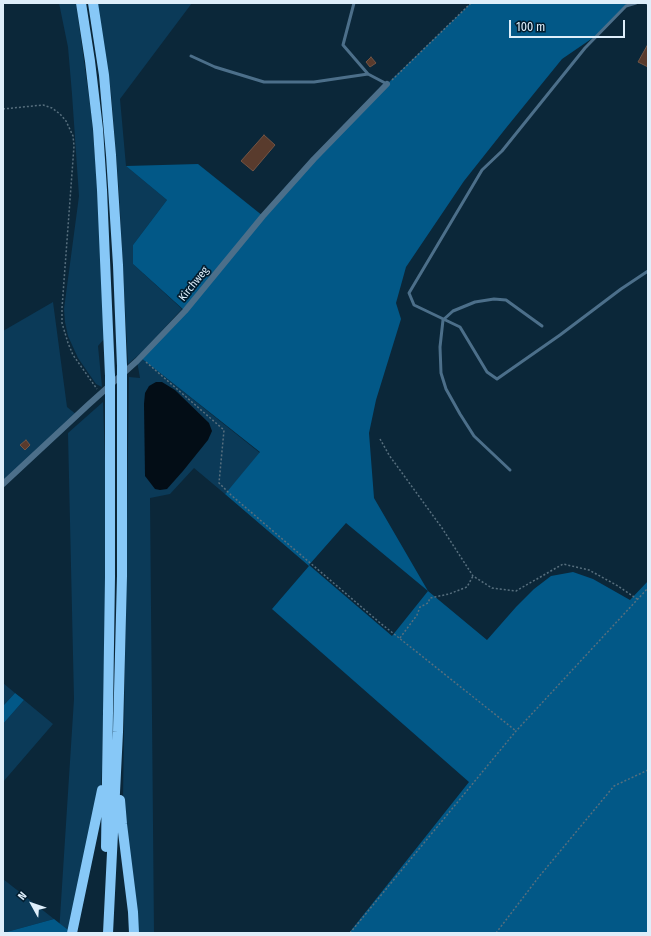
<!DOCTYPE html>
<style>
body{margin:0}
#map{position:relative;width:651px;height:936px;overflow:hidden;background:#0b2739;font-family:"Fira Sans Condensed",sans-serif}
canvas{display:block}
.frame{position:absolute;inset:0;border:4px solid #deeefa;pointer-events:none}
.north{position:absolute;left:12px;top:884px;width:40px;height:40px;-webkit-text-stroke:3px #021d2f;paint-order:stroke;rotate:310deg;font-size:11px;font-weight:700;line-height:16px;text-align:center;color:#deeefa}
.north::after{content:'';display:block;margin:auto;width:14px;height:18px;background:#deeefa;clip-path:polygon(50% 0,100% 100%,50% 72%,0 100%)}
.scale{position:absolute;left:509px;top:20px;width:116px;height:18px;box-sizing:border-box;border:2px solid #deeefa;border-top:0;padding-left:5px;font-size:12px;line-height:14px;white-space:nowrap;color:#deeefa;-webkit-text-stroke:3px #021d2f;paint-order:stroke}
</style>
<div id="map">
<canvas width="651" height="936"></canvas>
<div class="frame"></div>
<div class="north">N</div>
<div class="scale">100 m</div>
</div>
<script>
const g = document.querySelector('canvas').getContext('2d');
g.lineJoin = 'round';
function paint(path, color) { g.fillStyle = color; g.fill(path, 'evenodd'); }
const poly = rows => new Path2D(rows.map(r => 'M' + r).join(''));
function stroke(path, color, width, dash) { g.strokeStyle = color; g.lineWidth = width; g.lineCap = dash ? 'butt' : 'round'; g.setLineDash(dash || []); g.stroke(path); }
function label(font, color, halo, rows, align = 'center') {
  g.font = font + ' "Fira Sans Condensed",sans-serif'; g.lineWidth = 3.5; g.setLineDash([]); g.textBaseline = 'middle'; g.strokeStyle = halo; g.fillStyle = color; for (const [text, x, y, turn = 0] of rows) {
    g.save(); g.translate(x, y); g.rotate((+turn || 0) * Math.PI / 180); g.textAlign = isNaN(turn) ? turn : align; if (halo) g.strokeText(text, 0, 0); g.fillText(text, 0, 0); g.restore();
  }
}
paint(poly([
 [59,3,76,3,92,119,100,222,104,339,98,346,102,387,96,384,78,358,68,336,65,322,64,309,79,196,72,94,68,47],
 [97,3,192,3,120,99,126,166,167,200,133,245,133,264,182,309,142,352,128,364,119,192,111,92],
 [53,302,67,407,77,415,3,484,3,331],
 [141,358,260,453,225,494,194,468,170,494,150,498,154,933,138,933,123,800,129,377,140,378,137,361],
 [103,402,107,518,102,767,101,787,70,933,59,933,74,699,68,433],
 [3,683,15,693,3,706],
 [24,700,53,724,3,782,3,724],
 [3,879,54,919,3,933]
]), '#0b3a58');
paint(poly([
 [471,3,636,3,626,6,600,33,562,59,506,128,464,181,406,267,396,303,401,319,376,400,369,433,374,498,428,591,487,640,516,607,534,589,551,576,573,572,593,579,630,600,648,581,648,933,349,933,469,782,272,609,309,566,225,494,260,452,141,358,185,311,133,264,133,245,167,200,126,166,198,164,263,216,387,84],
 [346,523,428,591,392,636,309,565],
 [15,693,24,700,3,724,3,706],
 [54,919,68,930,67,933,3,933]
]), '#025887');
paint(poly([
 [156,382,162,382,175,390,209,423,212,431,208,440,183,471,167,489,160,490,155,489,145,476,144,404,145,393,149,386]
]), '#030d16');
const building = poly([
 [648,44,648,67,638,62,648,44],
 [371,57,376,63,370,67,366,62,371,57],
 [264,135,275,145,253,171,241,161,264,135],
 [26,440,30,445,25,450,20,445,26,440]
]);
paint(building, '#593b2d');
stroke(building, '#735444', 1);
stroke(poly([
 [392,80,471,3],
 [3,109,43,105,52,108,60,114,66,121,73,136,74,146,62,308,62,323,68,343,73,355,97,389],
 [146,362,224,430,219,483,231,495,379,622,516,731],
 [380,439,389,455,442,528,473,576,492,588,516,591,563,564,589,570,618,586,637,599],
 [400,638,417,615,420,607,428,603,430,598,449,594,467,587,473,576],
 [350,933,516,731,648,588],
 [496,933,538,878,614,786,648,770]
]), '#576f7e', 1.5, [2, 2]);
stroke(poly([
 [354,3,343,45,368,74,387,84],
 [636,3,626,6,585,48,502,151,482,170,409,293,414,305,460,327,487,372,497,379,560,335,621,289,648,271],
 [647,3,648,4],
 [191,56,215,67,264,82,314,82,368,74],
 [510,470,474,436,460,414,446,389,441,373,440,347,443,320,453,311,475,302,494,299,506,300,542,326]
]), '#4c6f8a', 3);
stroke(poly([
 [3,484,88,405,137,361,185,311,263,216,314,159,387,84]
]), '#4c6f8a', 6);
stroke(poly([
 [81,3,90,61,98,129,102,190,110,376],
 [93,3,104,75,111,155,118,265,122,366],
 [120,800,122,824,133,912,134,933],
 [106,847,110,577,110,396],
 [72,933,102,790],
 [108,933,118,732,122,576,122,386]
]), '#87c8f7', 10);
stroke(poly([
 [122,366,122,386],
 [110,376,110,396]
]), '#87c8f7', 10);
label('11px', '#deeefa', '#021d2f', [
 ["Kirchweg",194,284,-51]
]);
</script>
